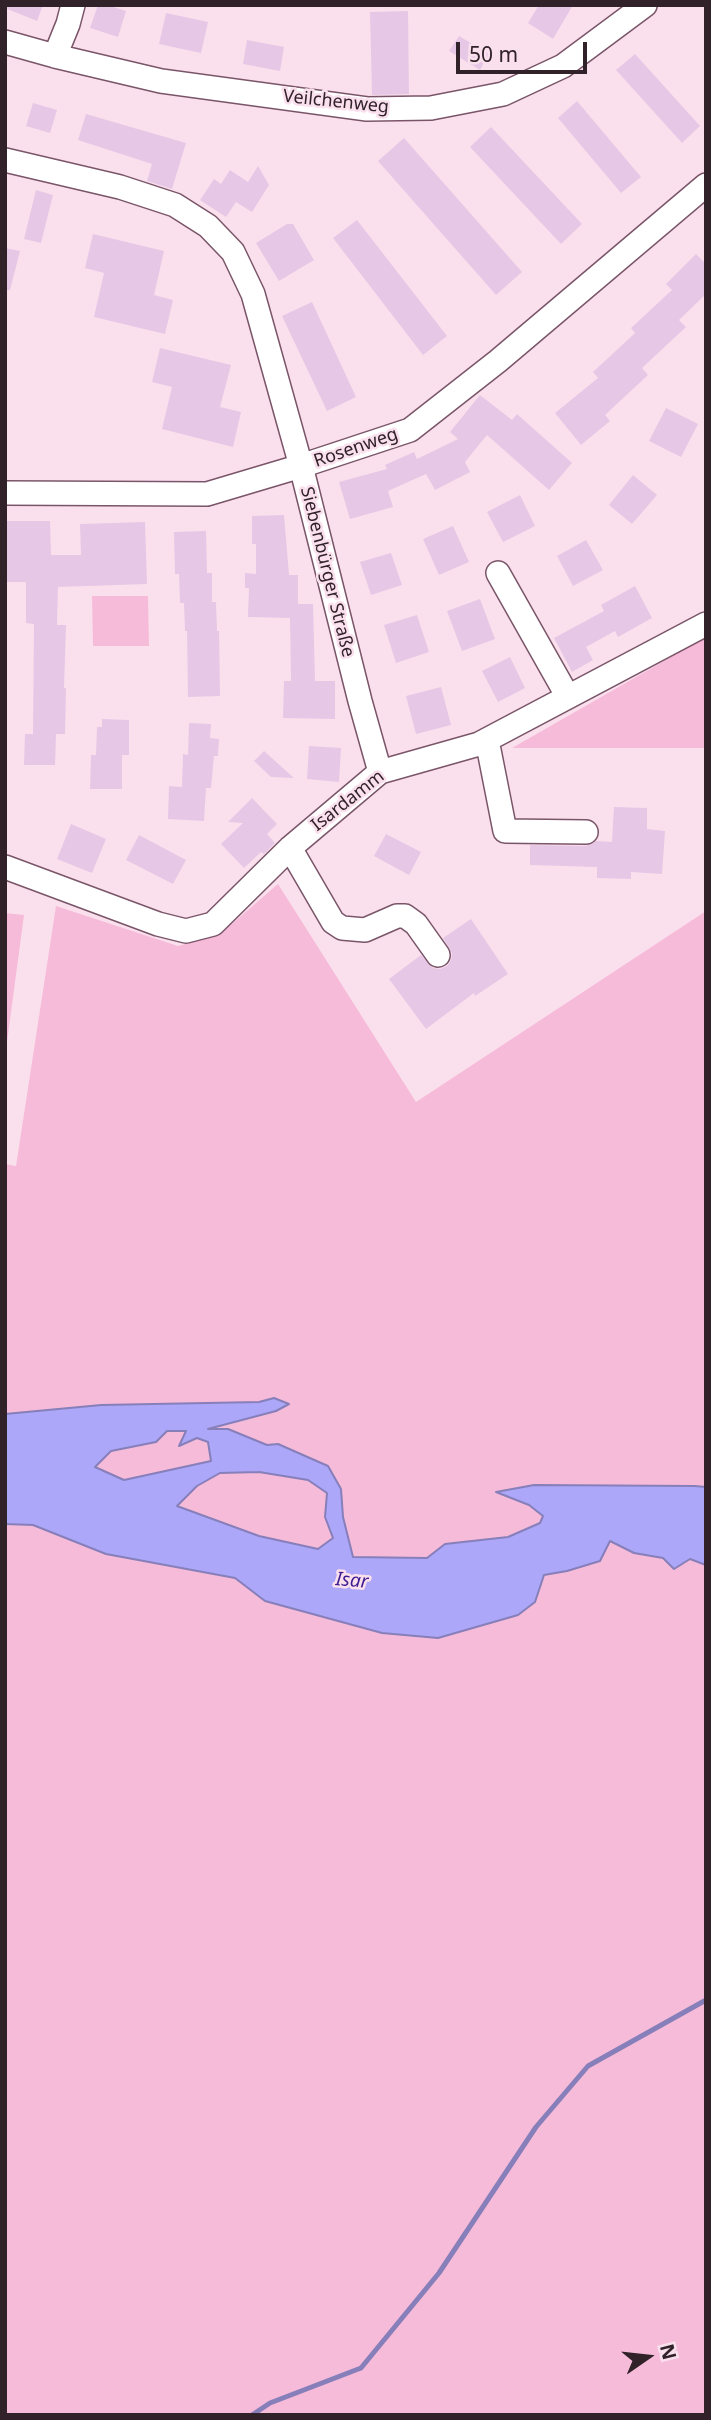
<!DOCTYPE html>
<meta charset="utf-8">
<style>
body{margin:0}
#map{position:relative;width:711px;height:2420px;overflow:hidden;background:#fae0ed;font-family:"Noto Sans",sans-serif}
canvas{display:block}
.frame{position:absolute;inset:0;border:7px solid #31222a;pointer-events:none}
.north{position:absolute;left:613px;top:2322px;width:70px;height:70px;-webkit-text-stroke:5px #fae0ed;paint-order:stroke;rotate:76deg;font-size:19px;font-weight:700;line-height:28px;text-align:center;color:#31222a}
.north::after{content:'';display:block;margin:auto;width:24px;height:32px;background:#31222a;clip-path:polygon(50% 0,100% 100%,50% 72%,0 100%)}
.scale{position:absolute;left:456px;top:42px;width:131px;height:32px;box-sizing:border-box;border:4px solid #31222a;border-top:0;padding-left:9px;font-size:21px;line-height:24px;white-space:nowrap;color:#31222a;-webkit-text-stroke:5px #fae0ed;paint-order:stroke}
</style>
<div id="map">
<canvas width="711" height="2420"></canvas>
<div class="frame"></div>
<div class="north">N</div>
<div class="scale">50 m</div>
</div>
<script>
const g = document.querySelector('canvas').getContext('2d');
g.lineJoin = 'round';
function paint(path, color) { g.fillStyle = color; g.fill(path, 'evenodd'); }
const poly = rows => new Path2D(rows.map(r => 'M' + r).join(''));
function stroke(path, color, width, dash) { g.strokeStyle = color; g.lineWidth = width; g.lineCap = dash ? 'butt' : 'round'; g.setLineDash(dash || []); g.stroke(path); }
function label(font, color, halo, rows, align = 'center') {
  g.font = font + ' "Noto Sans",sans-serif'; g.lineWidth = 5; g.setLineDash([]); g.textBaseline = 'middle'; g.strokeStyle = halo; g.fillStyle = color; for (const [text, x, y, turn = 0] of rows) {
    g.save(); g.translate(x, y); g.rotate((+turn || 0) * Math.PI / 180); g.textAlign = isNaN(turn) ? turn : align; if (halo) g.strokeText(text, 0, 0); g.fillText(text, 0, 0); g.restore();
  }
}
paint(poly([
 [92,596,148,596,149,646,93,646],
 [706,637,706,748,512,748],
 [278,884,416,1102,706,911,706,2415,5,2415,5,1426,175,1404,101,1405,5,1414,5,1164,16,1166,56,906,178,946,219,935],
 [5,913,24,915,5,1057]
]), '#f7bbda');
const water = poly([
 [274,1398,289,1404,276,1411,208,1429,228,1429,267,1445,278,1444,328,1466,341,1489,343,1517,353,1557,427,1558,445,1544,508,1537,540,1523,543,1516,529,1505,496,1492,534,1485,695,1486,706,1487,706,1565,690,1559,674,1569,663,1558,634,1553,610,1541,600,1561,567,1571,544,1575,535,1602,518,1615,438,1638,382,1633,265,1601,235,1578,106,1554,33,1525,5,1524,5,1414,101,1405,259,1402,274,1398],
 [186,1431,179,1446,197,1438,208,1442,211,1461,124,1480,95,1467,111,1451,156,1442,167,1431,186,1431],
 [259,1472,308,1480,327,1493,325,1517,333,1538,318,1549,259,1536,177,1506,197,1486,220,1473,259,1472]
]);
paint(water, '#aca7f8');
stroke(water, '#877fba', 2);
stroke(poly([
 [252,2415,270,2403,361,2368,439,2273,536,2127,588,2066,706,2000]
]), '#877fba', 5);
paint(poly([
 [5,5,43,5,37,21,5,8],
 [98,5,107,5,126,11,118,37,90,28],
 [539,5,573,5,553,39,528,23],
 [408,11,409,94,372,95,370,12],
 [166,13,208,22,201,53,159,44],
 [459,36,489,54,480,70,449,51],
 [247,40,284,47,280,71,243,64],
 [635,54,700,126,682,143,616,70],
 [577,101,641,177,621,193,558,118],
 [33,103,57,110,50,133,26,126],
 [86,114,186,143,172,189,147,181,152,164,78,140],
 [491,127,582,224,561,244,470,147],
 [404,138,522,272,496,295,378,161],
 [258,166,269,185,252,212,236,202,226,217,200,200,214,179,221,184,230,170,248,182],
 [36,190,53,195,41,243,24,239],
 [357,220,447,336,423,355,333,238],
 [287,224,293,224,314,260,279,281,256,243],
 [93,234,164,251,154,295,173,300,165,334,94,317,104,273,85,268],
 [5,248,20,251,10,290,5,290],
 [696,254,706,264,706,294,679,320,686,327,642,368,648,375,605,415,610,421,581,445,555,413,598,378,593,372,635,333,631,328,672,290,666,284],
 [312,302,356,397,327,411,282,316],
 [160,348,231,365,220,407,241,412,233,447,162,429,172,387,152,382],
 [480,395,512,420,517,414,572,463,549,490,487,435,465,462,470,472,435,490,426,474,388,491,393,507,350,519,339,482,387,469,385,465,414,452,417,459,458,439,450,432],
 [666,408,698,424,681,457,649,441],
 [633,475,657,495,632,524,609,505],
 [520,495,535,526,503,542,487,512],
 [284,515,289,575,298,575,298,604,313,604,315,681,335,681,335,719,283,718,284,681,291,681,290,618,248,617,249,588,245,588,245,573,256,574,256,544,252,544,252,516],
 [5,521,50,521,51,555,81,555,80,524,145,522,147,584,58,587,57,625,66,625,64,688,66,688,65,734,56,734,55,765,24,765,25,734,33,734,34,624,26,623,26,582,5,582],
 [453,526,469,562,439,575,423,539],
 [206,531,207,573,212,573,212,602,216,602,217,631,219,631,220,696,188,697,187,631,185,631,184,603,180,603,179,574,175,574,174,532],
 [586,540,603,570,573,586,557,556],
 [391,553,402,585,371,595,360,562],
 [635,586,652,618,618,637,615,631,586,647,593,660,572,672,554,638,604,611,601,605],
 [480,599,495,639,462,651,447,611],
 [417,615,429,652,396,663,384,625],
 [510,657,525,688,498,702,482,671],
 [441,687,451,725,416,734,406,696],
 [102,719,129,720,129,755,122,755,122,789,90,789,91,755,96,755,97,727,102,727],
 [189,723,211,724,210,738,219,739,218,756,214,756,211,788,206,788,204,821,168,819,169,786,182,787,183,754,188,755],
 [309,746,341,748,339,782,307,779],
 [264,751,294,778,271,777,254,761],
 [252,798,277,824,267,834,275,843,264,854,261,852,244,868,221,844,243,823,228,822],
 [614,807,647,808,647,829,665,831,662,874,631,872,631,879,597,878,597,867,530,865,530,845,586,846,596,841,612,842],
 [71,824,106,839,92,873,57,859],
 [386,834,421,852,409,875,374,856],
 [139,835,186,860,173,884,126,860],
 [471,919,508,974,475,996,474,993,426,1029,389,979,421,955,433,968,440,969,447,966,451,960,452,953,443,938]
]), '#e7c7e6');
const minor = poly([
 [5,42,55,56,161,81,367,109,431,108,503,94,563,66,645,5],
 [55,56,68,24,73,5],
 [5,160,120,187,175,205,208,226,233,252,253,294,301,466,360,701,380,772],
 [5,493,207,494,301,466,410,430,498,361,706,185],
 [498,573,568,697],
 [487,740,505,831,586,832],
 [290,848,333,922,342,928,365,930,397,916,405,916,416,924,438,955],
 [5,867,158,924,186,931,213,924,290,848,380,772,479,744,706,624]
]);
stroke(minor, '#7a5569', 26);
stroke(minor, '#fff', 23);
label('18px', '#31222a', '#fae0ed', [
 ["Veilchenweg",336,102,6],
 ["Rosenweg",356,448,-19],
 ["Siebenbürger Straße",327,572,76],
 ["Isardamm",348,801,-38]
]);
label('italic 19px', '#3d1d92', '#fae0ed', [
 ["Isar",352,1581,5]
]);
</script>
